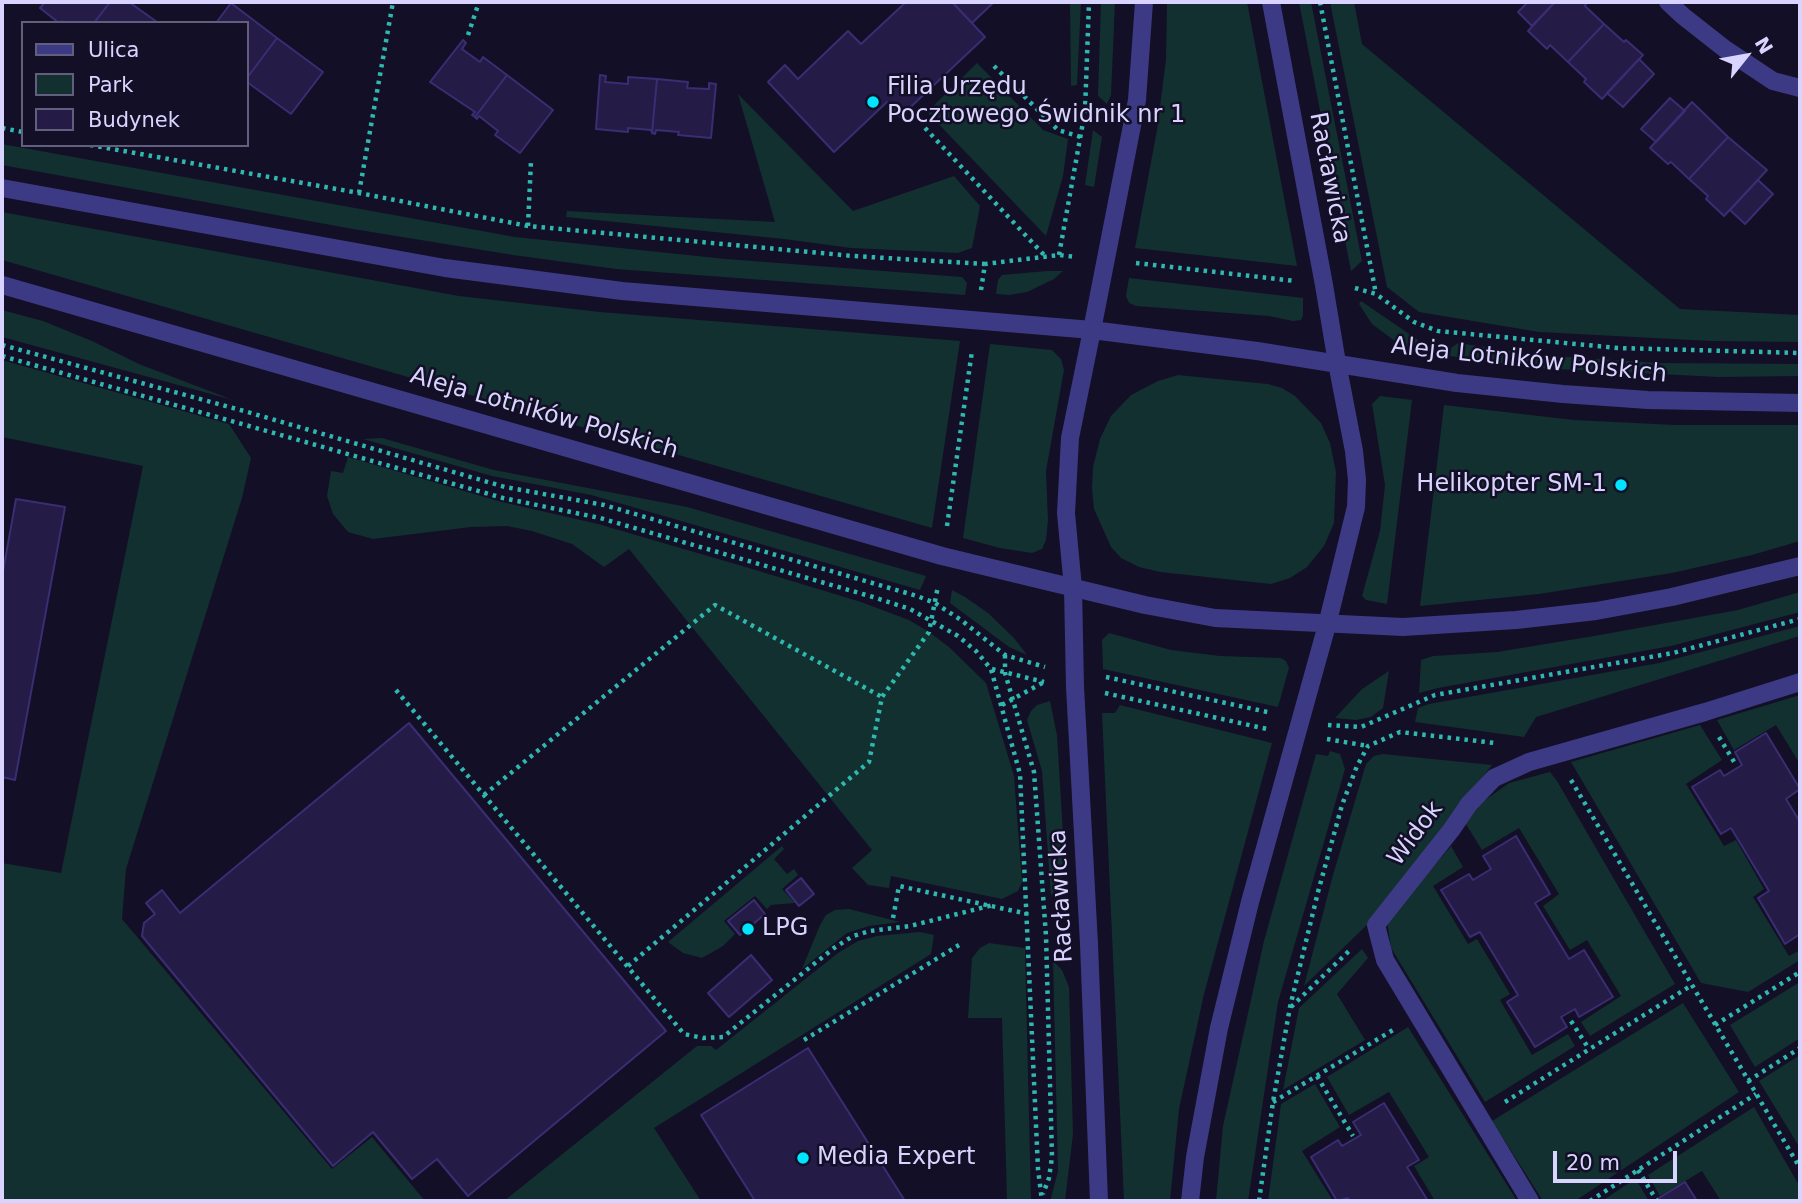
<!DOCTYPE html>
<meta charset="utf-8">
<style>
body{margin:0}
#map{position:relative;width:1802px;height:1203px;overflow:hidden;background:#130f26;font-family:"DejaVu Sans",sans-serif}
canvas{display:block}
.frame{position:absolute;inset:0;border:4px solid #d9d4ff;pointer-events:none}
.legend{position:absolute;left:21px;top:21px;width:228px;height:126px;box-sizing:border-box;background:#130f26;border:2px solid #625e7d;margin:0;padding:9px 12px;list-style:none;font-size:21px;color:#d9d4ff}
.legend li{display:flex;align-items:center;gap:14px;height:35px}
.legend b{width:35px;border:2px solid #625e7d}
.north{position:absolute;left:1711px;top:21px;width:70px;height:70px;-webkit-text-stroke:5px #130f26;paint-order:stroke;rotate:59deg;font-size:19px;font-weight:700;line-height:28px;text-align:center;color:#d9d4ff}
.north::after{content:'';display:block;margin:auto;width:24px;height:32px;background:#d9d4ff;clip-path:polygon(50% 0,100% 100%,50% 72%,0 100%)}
.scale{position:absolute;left:1553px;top:1151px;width:124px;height:32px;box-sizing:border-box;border:4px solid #d9d4ff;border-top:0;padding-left:9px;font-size:21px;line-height:24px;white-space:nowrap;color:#d9d4ff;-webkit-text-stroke:5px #130f26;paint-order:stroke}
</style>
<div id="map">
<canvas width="1802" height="1203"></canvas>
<div class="frame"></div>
<ul class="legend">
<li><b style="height:9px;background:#3d3a85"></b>Ulica</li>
<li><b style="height:19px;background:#12302f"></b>Park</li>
<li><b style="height:19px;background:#241b47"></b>Budynek</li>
</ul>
<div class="north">N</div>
<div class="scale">20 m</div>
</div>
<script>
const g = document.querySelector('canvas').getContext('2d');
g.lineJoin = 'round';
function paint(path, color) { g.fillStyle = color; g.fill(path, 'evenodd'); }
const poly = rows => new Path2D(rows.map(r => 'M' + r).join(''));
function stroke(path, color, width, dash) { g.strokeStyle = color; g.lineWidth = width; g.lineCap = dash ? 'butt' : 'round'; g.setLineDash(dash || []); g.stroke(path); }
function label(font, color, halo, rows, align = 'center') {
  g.font = font + ' "DejaVu Sans",sans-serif'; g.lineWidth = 5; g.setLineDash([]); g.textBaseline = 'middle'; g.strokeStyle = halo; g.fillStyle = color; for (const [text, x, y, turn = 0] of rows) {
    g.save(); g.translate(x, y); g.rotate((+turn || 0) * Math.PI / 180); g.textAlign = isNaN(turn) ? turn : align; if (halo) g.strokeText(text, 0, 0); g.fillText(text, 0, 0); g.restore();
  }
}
paint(poly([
 [1070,2,1081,2,1077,85,1071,86],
 [1101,2,1115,2,1111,95,1107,104,1098,96],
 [1167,2,1247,2,1297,266,1135,248,1157,130,1166,59],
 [1299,2,1311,2,1362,261,1351,271],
 [1330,2,1354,2,1362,44,1680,309,1800,315,1800,342,1711,341,1539,332,1419,312,1387,287],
 [977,63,1043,130,1068,139,1063,176,1046,236,927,112],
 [738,94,853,211,954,176,980,206,972,248,958,253,851,248,784,239,566,217,567,211,775,222],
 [1093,130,1102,137,1094,187,1085,185],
 [2,144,515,237,726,259,962,277,967,283,965,295,616,269,513,255,353,229,2,165],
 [2,212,459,296,600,312,960,341,932,528,2,260],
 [1047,271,1063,271,1054,279,1027,292,1009,295,996,294,998,280,1002,275],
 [1129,278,1303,298,1303,315,1301,320,1293,321,1269,316,1136,306,1129,303,1126,296],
 [1361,301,1418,340,1417,350,1396,342,1372,324,1359,304],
 [2,310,43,321,92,341,139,364,233,400,2,337],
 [1458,343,1538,355,1659,363,1800,364,1800,376,1719,377,1537,368,1450,356,1451,348],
 [990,344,1052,350,1061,359,1064,370,1046,471,1048,520,1046,540,1042,549,1032,553,1000,548,963,538],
 [2,360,229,424,251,458,242,498,126,869,122,919,332,1169,372,1137,425,1201,2,1201,2,863,61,873,143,466,2,437],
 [1178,375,1268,384,1282,388,1295,396,1321,423,1330,443,1336,472,1334,523,1324,546,1307,567,1290,578,1271,584,1160,572,1139,567,1121,558,1111,547,1094,509,1092,487,1093,467,1100,439,1111,416,1131,395,1158,381],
 [1380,396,1412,400,1387,604,1366,600,1362,596,1380,531,1385,485,1372,404],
 [1444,405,1574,420,1675,425,1800,425,1800,541,1752,555,1672,573,1539,594,1420,606],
 [382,438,494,470,687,507,926,576,920,590,591,495,492,476,363,439],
 [348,457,502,502,598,524,749,568,861,602,909,620,929,632,949,647,986,683,1014,776,1022,882,1018,891,1002,899,891,876,889,888,868,885,852,868,872,850,629,549,604,567,572,544,532,531,507,526,471,527,373,539,348,532,333,514,327,496,331,471,343,473],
 [952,590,965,597,988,613,1014,638,1027,655,1009,647,950,603],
 [1800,592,1800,612,1671,646,1438,688,1419,693,1421,660,1433,656,1497,652,1594,636,1738,610],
 [1800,626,1800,636,1536,717,1524,737,1415,722,1418,708,1429,704,1659,663],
 [1109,633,1171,650,1220,656,1281,658,1286,661,1289,668,1278,707,1103,669,1102,640],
 [1389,671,1383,708,1371,717,1356,720,1335,718,1362,689],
 [1800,695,1800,764,1776,725,1734,750,1717,720],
 [1050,701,1057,735,1065,866,1063,877,1051,896,1042,771,1027,720,1031,711,1037,705],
 [1120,705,1272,743,1204,994,1179,1109,1170,1201,1124,1201,1102,713,1115,713],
 [1700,725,1722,760,1686,784,1724,846,1736,840,1764,889,1753,897,1789,956,1800,950,1800,960,1748,992,1701,983,1571,762],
 [1330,751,1340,754,1345,769,1278,1002,1248,1201,1216,1201,1223,1126,1264,941,1316,754,1328,756],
 [1383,754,1492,765,1372,920,1304,986,1333,875,1366,764,1374,756],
 [1550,772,1557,781,1675,984,1590,1036,1581,1022,1621,996,1587,940,1570,950,1543,906,1559,894,1519,828,1482,850,1464,821,1481,803,1509,783],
 [782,846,784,849,774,859,787,874,794,869,798,875,782,889,795,903,771,905,767,909,755,896,724,921,735,934,723,946,702,958,683,953,668,942],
 [1451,846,1463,867,1433,886,1468,944,1477,939,1510,994,1500,1000,1532,1055,1568,1034,1575,1046,1485,1102,1391,948,1387,921],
 [849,909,900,922,869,926,847,933,802,969,820,925,826,915,835,910],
 [920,932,934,935,931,954,654,1128,701,1201,504,1201,697,1046,711,1046,716,1050,838,953,858,941,877,936],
 [989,943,1025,948,1031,1201,1007,1201,1002,1018,968,1018,972,958,980,948],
 [1362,949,1368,958,1337,994,1365,1040,1283,1090,1299,1008],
 [1053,961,1062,970,1069,987,1073,1134,1065,1201,1051,1201,1051,1198,1058,1171],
 [1800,982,1800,1038,1755,1067,1730,1025],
 [1683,1003,1739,1092,1575,1201,1543,1201,1492,1121],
 [1408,1027,1517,1201,1435,1201,1414,1166,1429,1157,1389,1092,1349,1115,1327,1077],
 [1800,1055,1800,1148,1759,1081],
 [1315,1084,1340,1127,1302,1151,1333,1201,1268,1201,1281,1104],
 [1754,1107,1800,1187,1800,1201,1721,1201,1702,1171,1660,1196,1648,1175],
 [1635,1178,1649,1201,1602,1201,1635,1179]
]), '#12302f');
const building = poly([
 [45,2,110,2,94,23,65,23,62,21,59,23,40,8,45,2],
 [110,2,129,2,157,22,94,23,110,2],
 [906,2,952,2,985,37,900,117,887,102,834,152,768,82,785,65,798,79,848,31,861,44,906,2],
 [952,2,994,2,972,23,952,2],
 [1528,2,1555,2,1532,26,1518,12,1528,2],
 [1555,2,1584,2,1586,4,1585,6,1604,24,1568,62,1550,45,1547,49,1528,31,1555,2],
 [231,3,277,38,247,78,247,23,216,23,231,3],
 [1604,24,1624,42,1626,40,1643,55,1602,99,1584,82,1586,79,1568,62,1604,24],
 [277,38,323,72,291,114,247,82,247,78,277,38],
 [463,40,466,43,462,49,480,62,483,57,507,75,475,117,472,115,475,112,430,82,463,40],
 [1639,59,1654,74,1623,107,1607,93,1639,59],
 [507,75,553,110,520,153,495,135,498,131,479,116,477,119,475,117,507,75],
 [600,75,606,76,605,82,628,84,628,77,657,79,652,133,651,130,628,128,628,132,596,129,600,75],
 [657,79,688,82,687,88,709,89,709,83,716,84,711,138,678,135,679,132,656,130,655,134,652,133,657,79],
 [1670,98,1685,111,1656,142,1641,129,1670,98],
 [1692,102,1728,137,1689,179,1671,162,1668,164,1650,148,1692,102],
 [1728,137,1767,170,1724,216,1706,199,1708,196,1689,179,1728,137],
 [1758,180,1773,194,1745,224,1730,210,1758,180],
 [16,499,65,507,15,780,2,777,2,577,16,499],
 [409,723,666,1031,468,1196,437,1159,412,1179,373,1132,333,1166,142,936,144,923,155,914,146,903,162,890,180,913,409,723],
 [1766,733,1800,789,1786,799,1800,822,1800,934,1785,944,1758,898,1769,891,1731,828,1721,834,1692,787,1720,770,1724,776,1742,765,1735,752,1766,733],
 [1516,836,1550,894,1535,903,1569,959,1584,950,1613,997,1579,1017,1575,1009,1561,1017,1567,1027,1535,1047,1507,1002,1518,995,1480,932,1470,937,1441,890,1469,874,1473,880,1491,869,1483,856,1516,836],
 [801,878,814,894,799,906,786,890,801,878],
 [754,900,765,914,740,935,728,921,754,900],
 [751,955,772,980,729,1017,708,993,751,955],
 [808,1048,905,1201,755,1201,701,1115,808,1048],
 [1384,1103,1419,1160,1407,1167,1428,1201,1350,1201,1348,1198,1337,1201,1311,1157,1338,1140,1342,1146,1361,1135,1353,1122,1384,1103],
 [1685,1182,1697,1201,1654,1201,1685,1182]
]);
paint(building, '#241b47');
stroke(building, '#3b2d73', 2);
stroke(poly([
 [1320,2,1376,294],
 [468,35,479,2],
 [994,66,1058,130,1081,137],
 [2,128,23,132],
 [925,128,1045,256],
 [90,145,359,193,528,226,853,256,985,264],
 [359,193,393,2],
 [528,226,531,161],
 [1059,255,1085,111,1089,2],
 [1136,263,1295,281],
 [1355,288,1376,294,1414,322,1438,331,1618,348,1800,353],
 [981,290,985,264,1059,255,1076,257],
 [2,345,244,411,505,487,604,505,917,596,935,603,961,620,1005,655,1045,667],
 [2,356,503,498,600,518,873,597,910,609,958,636,976,651,991,669,1020,774,1038,1169,1042,1201],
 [947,526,972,351],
 [1005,655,1005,673,1034,772,1046,936,1052,1157,1049,1178,1043,1194],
 [992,669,1044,682],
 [1106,677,1272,713],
 [396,690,684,1034,703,1038,723,1037,834,948,853,936,870,931,910,926,993,905],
 [1105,693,1267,729],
 [1002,705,1044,682],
 [1328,725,1361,727,1435,695,1673,653,1800,619],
 [1719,737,1736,765],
 [1327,739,1368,746],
 [1571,780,1800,1168],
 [484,795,715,605,882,697],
 [893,918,899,886,1028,914],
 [628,966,869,762,882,697,929,632,938,586],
 [1291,1007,1350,950],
 [1571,1021,1589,1049],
 [1715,1025,1800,972],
 [804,1040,959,945],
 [1317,1076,1353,1136],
 [1748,1081,1800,1048],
 [1273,1102,1393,1030],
 [1505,1102,1692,985],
 [1638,1170,1657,1201],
 [1259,1201,1273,1102,1290,1007,1318,892,1342,805,1357,766,1368,746,1400,732,1495,743],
 [1590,1201,1756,1094]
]), '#2fb8b0', 4.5, [3.5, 5]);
stroke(poly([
 [1271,2,1324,285,1337,363],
 [1668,2,1683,16,1725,49,1773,81,1800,88],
 [1092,330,1137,100,1144,2],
 [1530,1201,1385,960,1376,925,1452,829,1469,804,1494,778,1529,762,1705,712,1800,682]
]), '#3d3a85', 18);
stroke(poly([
 [2,188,445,268,622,291,1092,330,1257,351,1457,383,1563,394,1648,400,1800,403],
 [2,285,942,556,1145,605,1215,618,1403,627,1516,620,1596,611,1672,597,1800,566],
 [1092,330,1070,438,1066,513,1073,588,1075,687,1089,944,1099,1201],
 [1190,1201,1195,1157,1219,1028,1250,902,1327,625,1356,507,1357,480,1354,451,1337,363]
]), '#3d3a85', 18);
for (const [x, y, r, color] of [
 [873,102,7,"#00e5ff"],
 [1621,485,7,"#00e5ff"],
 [748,929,7,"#00e5ff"],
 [803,1158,7,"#00e5ff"]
]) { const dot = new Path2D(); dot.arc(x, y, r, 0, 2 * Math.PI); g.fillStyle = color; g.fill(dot); stroke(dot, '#130f26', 2.5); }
label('24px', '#d9d4ff', '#130f26', [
 ["Filia Urzędu",887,88],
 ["Pocztowego Świdnik nr 1",887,116],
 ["Helikopter SM-1",1607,485,"right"],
 ["LPG",762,929],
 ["Media Expert",817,1158]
], 'left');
label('24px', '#d9d4ff', '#130f26', [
 ["Racławicka",1329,178,79],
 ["Aleja Lotników Polskich",1529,361,6],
 ["Aleja Lotników Polskich",544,414,16],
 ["Widok",1416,834,-53],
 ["Racławicka",1062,896,-93]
]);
</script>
